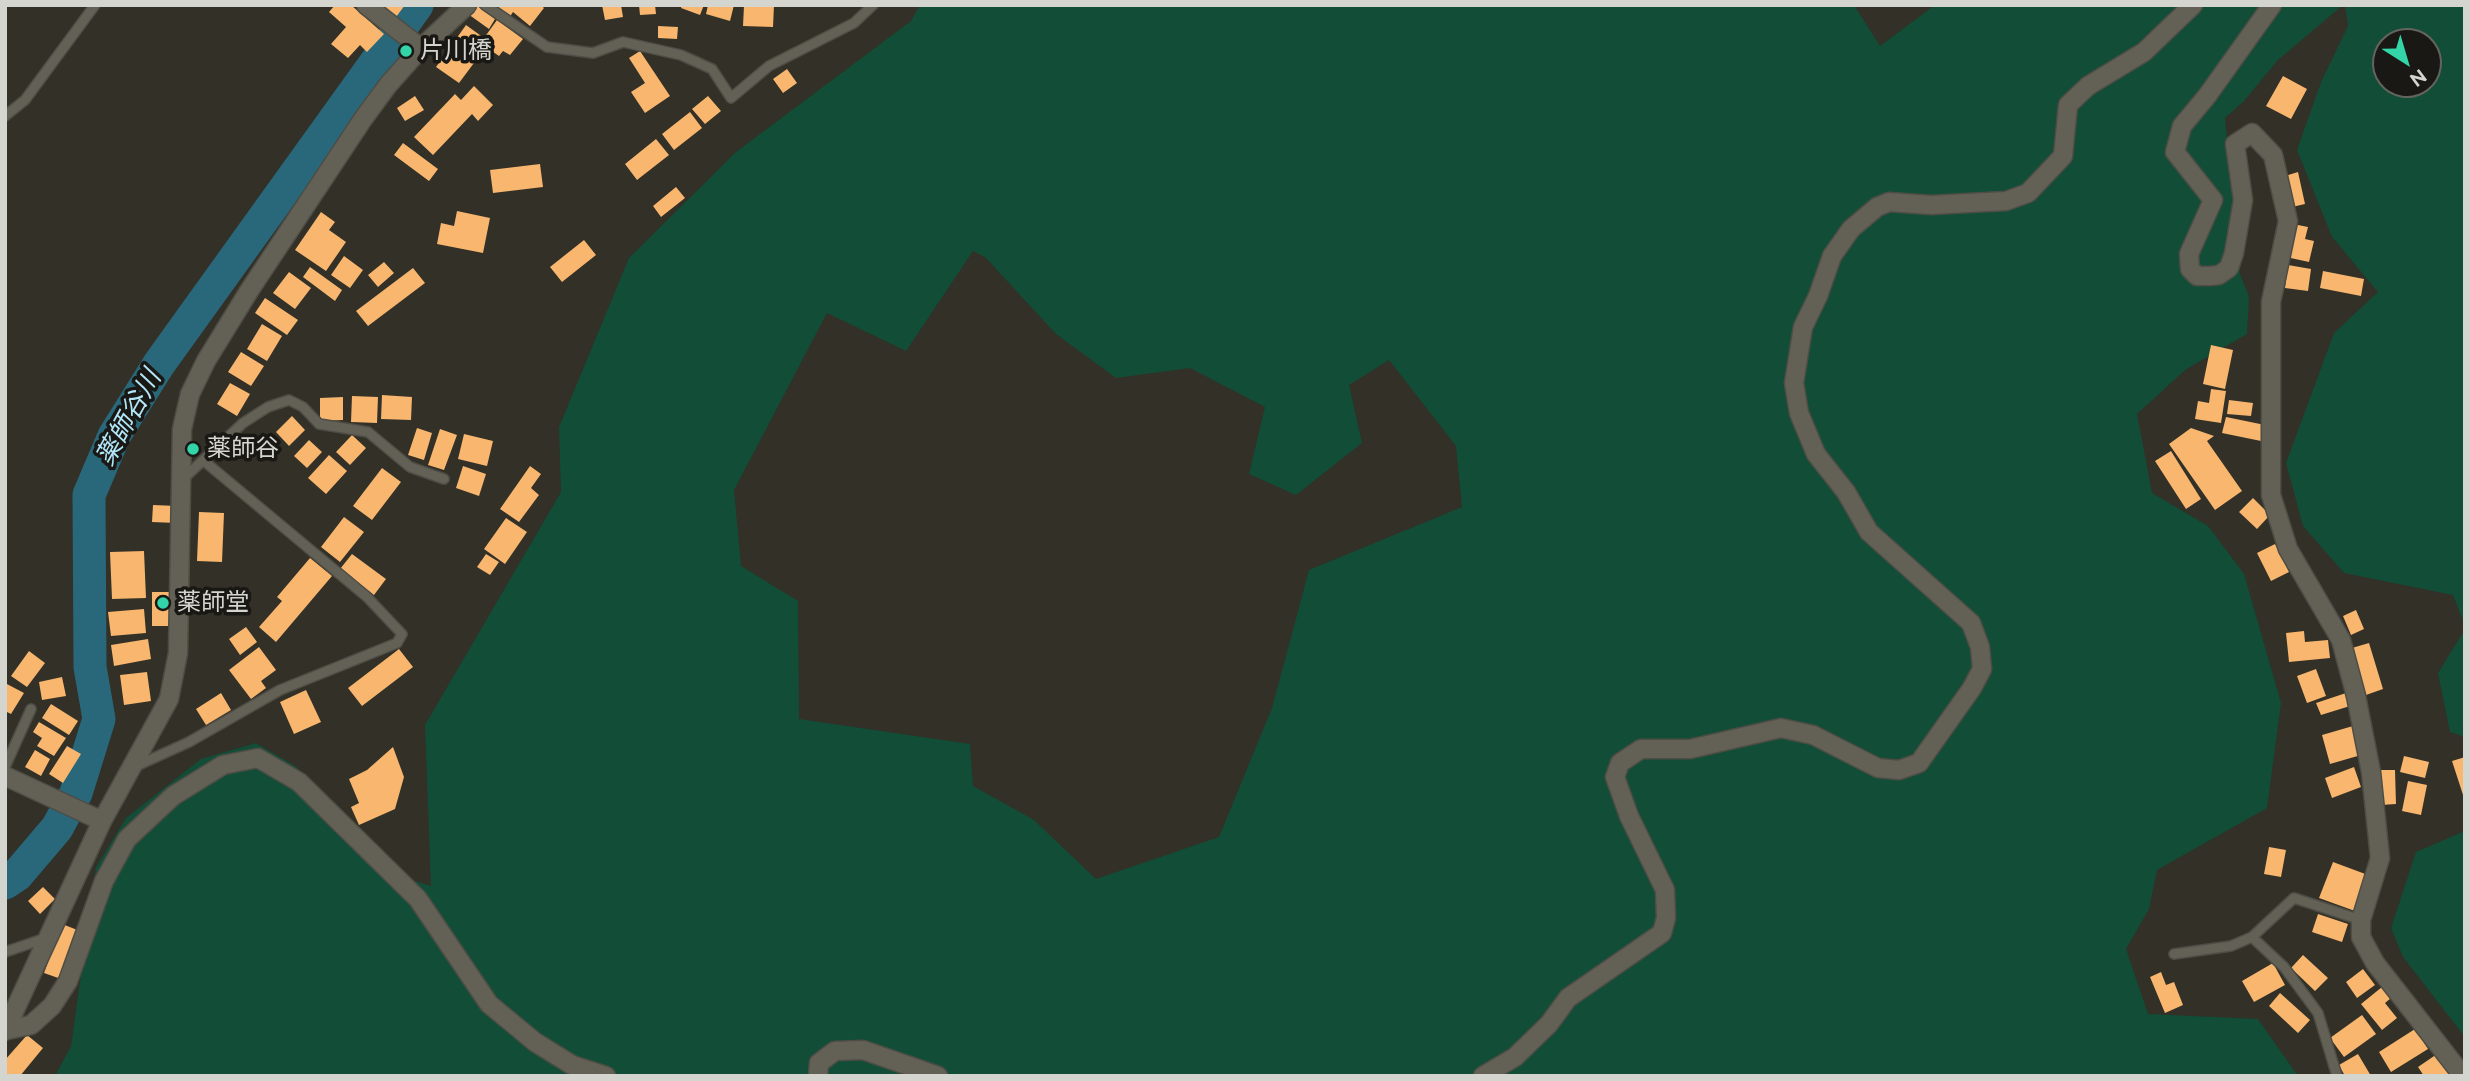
<!DOCTYPE html>
<meta charset="utf-8">
<style>
body{margin:0}
#map{position:relative;width:2470px;height:1081px;overflow:hidden;background:#323027;font-family:Raleway,sans-serif}
canvas{display:block}
.frame{position:absolute;inset:0;border:7px solid #d5d5cf;pointer-events:none}
.north{position:absolute;left:2372px;top:28px;width:70px;height:70px;box-sizing:border-box;background:#191814;border:2px solid #64645f;border-radius:50%;rotate:143deg;font-size:19px;font-weight:700;line-height:28px;text-align:center;color:#d5d5cf}
.north::after{content:'';display:block;margin:auto;width:24px;height:32px;background:#33d4a8;clip-path:polygon(50% 0,100% 100%,50% 72%,0 100%)}
</style>
<div id="map">
<canvas width="2470" height="1081"></canvas>
<div class="frame"></div>
<div class="north">N</div>
</div>
<script>
const g = document.querySelector('canvas').getContext('2d');
g.lineJoin = 'round';
function paint(path, color) { g.fillStyle = color; g.fill(path, 'evenodd'); }
const poly = rows => new Path2D(rows.map(r => 'M' + r).join(''));
function stroke(path, color, width, dash) { g.strokeStyle = color; g.lineWidth = width; g.lineCap = dash ? 'butt' : 'round'; g.setLineDash(dash || []); g.stroke(path); }
function label(font, color, halo, rows, align = 'center') {
  g.font = font + ' Raleway,"Noto Sans JP",sans-serif'; g.lineWidth = 7; g.setLineDash([]); g.textBaseline = 'middle'; g.strokeStyle = halo; g.fillStyle = color; for (const [text, x, y, turn = 0] of rows) {
    g.save(); g.translate(x, y); g.rotate((+turn || 0) * Math.PI / 180); g.textAlign = isNaN(turn) ? turn : align; if (halo) g.strokeText(text, 0, 0); g.fillText(text, 0, 0); g.restore();
  }
}
paint(poly([
 [920,5,1854,5,1880,46,1935,5,2343,5,2278,60,2244,101,2225,118,2240,274,2249,297,2247,334,2185,370,2137,414,2152,493,2208,526,2244,574,2281,703,2267,808,2157,870,2149,909,2126,949,2148,1014,2258,1019,2298,1076,55,1076,71,1046,96,867,126,818,201,759,256,743,297,767,374,868,431,886,425,725,561,492,559,427,629,258,736,152,911,21],
 [973,251,985,257,1056,334,1116,378,1190,368,1265,407,1249,474,1296,495,1362,443,1349,385,1389,360,1456,446,1462,507,1309,570,1272,708,1219,837,1096,879,1034,820,973,786,970,744,799,719,798,601,741,566,734,490,827,313,906,351],
 [2345,5,2465,5,2465,626,2453,595,2344,573,2303,526,2286,463,2334,333,2378,292,2332,237,2297,150,2321,82,2348,26],
 [2386,42,2428,42,2428,84,2386,84],
 [2465,629,2465,737,2450,732,2438,673],
 [2465,831,2465,1037,2403,957,2391,928,2416,852]
]), '#114d37');
stroke(poly([
 [5,883,17,875,57,828,76,793,99,719,90,667,89,495,114,436,159,364,417,5]
]), '#29687b', 33);
paint(poly([
 [335,5,351,5,384,34,367,52,360,45,348,58,331,44,346,27,329,12],
 [381,5,405,5,396,17],
 [476,5,495,19,489,29,468,14],
 [492,5,541,5,544,8,530,26,513,12,509,18],
 [602,5,621,5,623,17,605,20],
 [639,5,655,5,656,14,640,15],
 [682,5,704,5,700,15,681,8],
 [708,5,734,5,730,21,706,14],
 [744,5,774,5,773,27,743,26],
 [497,20,523,39,510,55,503,51,499,56,486,47,459,83,436,67,466,25,484,38],
 [658,26,678,27,677,39,658,38],
 [640,51,670,96,645,113,631,92,645,83,629,58],
 [787,69,797,83,783,93,773,79],
 [2283,76,2307,89,2291,119,2266,106],
 [474,86,493,105,478,121,472,114,433,155,414,137,455,94,461,100],
 [415,96,424,110,405,121,397,108],
 [708,96,721,111,705,124,692,109],
 [690,112,702,128,674,150,662,134],
 [656,139,669,155,637,180,625,164],
 [403,143,438,169,429,181,394,155],
 [540,164,543,187,493,193,490,170],
 [2298,172,2305,204,2292,207,2285,176],
 [676,187,685,198,661,217,653,206],
 [457,211,490,218,483,253,437,244,441,223,454,226],
 [321,212,335,222,329,230,346,242,326,271,295,250],
 [2293,224,2308,227,2305,239,2314,241,2309,262,2286,257],
 [584,240,596,255,562,282,550,267],
 [344,256,363,270,350,288,331,275],
 [384,262,394,273,378,287,368,275],
 [2288,265,2311,269,2308,291,2285,288],
 [310,267,342,290,335,301,303,277],
 [413,268,425,283,368,326,356,311],
 [2323,271,2364,279,2361,296,2320,288],
 [289,272,311,288,295,309,273,293],
 [265,298,298,320,287,335,255,313],
 [262,324,282,336,267,361,247,349],
 [2211,345,2233,350,2225,389,2203,384],
 [241,352,264,366,251,386,228,372],
 [230,383,250,394,237,416,217,404],
 [2211,389,2226,391,2221,423,2195,419,2198,401,2209,403],
 [382,395,412,397,411,420,381,419],
 [352,396,378,397,377,423,351,422],
 [343,397,343,420,320,421,320,398],
 [2229,400,2253,403,2251,416,2227,414],
 [292,416,305,430,289,446,276,432],
 [2226,417,2265,425,2261,441,2222,433],
 [417,428,432,433,424,460,408,455],
 [2191,428,2214,436,2207,441,2242,491,2215,510,2169,444],
 [440,429,457,435,444,470,428,465],
 [464,434,493,441,487,466,458,459],
 [352,435,366,448,350,465,336,452],
 [309,440,322,452,307,468,294,456],
 [2171,451,2201,499,2186,509,2155,461],
 [329,455,347,471,326,494,308,478],
 [463,466,486,474,479,496,456,488],
 [530,466,541,474,531,488,539,495,519,522,500,509],
 [382,468,401,482,372,520,353,506],
 [2253,498,2270,515,2257,529,2239,512],
 [153,505,177,506,176,523,152,522],
 [199,512,224,513,222,562,197,561],
 [344,517,364,532,340,562,321,547],
 [506,518,527,532,505,564,484,549],
 [2275,544,2289,572,2271,581,2257,553],
 [144,551,146,598,112,599,110,552],
 [352,554,386,579,374,595,340,569],
 [486,554,499,562,490,575,477,567],
 [310,558,332,576,276,642,259,627,282,601,277,597],
 [152,592,170,592,170,626,152,626],
 [144,609,146,633,111,636,108,612],
 [2356,610,2364,629,2351,635,2343,616],
 [246,627,257,642,240,655,229,639],
 [2304,631,2305,642,2328,640,2330,658,2289,662,2286,633],
 [148,639,151,659,114,666,111,645],
 [2369,643,2383,689,2366,695,2352,648],
 [259,647,276,670,261,681,266,688,251,699,229,670],
 [399,649,413,667,362,706,348,688],
 [29,651,45,663,27,687,11,676],
 [2316,669,2326,696,2307,703,2297,676],
 [147,672,151,701,124,705,120,675],
 [62,677,66,696,42,700,39,682],
 [5,683,24,693,11,714,5,711],
 [306,690,321,722,294,734,280,702],
 [221,693,231,710,206,725,196,709],
 [2346,693,2350,706,2321,715,2316,703],
 [51,704,78,721,69,735,42,718],
 [39,722,66,738,54,756,37,746,42,738,33,732],
 [2353,726,2361,755,2330,764,2322,735],
 [67,746,81,754,63,783,49,774],
 [393,747,404,777,395,809,359,825,351,807,359,803,349,779,367,770],
 [35,750,50,759,41,776,25,767],
 [2404,756,2429,762,2425,778,2400,772],
 [2465,757,2465,798,2464,798,2452,761],
 [2354,767,2361,787,2332,798,2325,778],
 [2381,770,2395,770,2396,804,2381,805],
 [2408,781,2427,785,2421,815,2402,811],
 [2269,847,2286,850,2281,877,2264,874],
 [2333,862,2368,875,2355,911,2319,898],
 [43,887,55,899,40,914,28,901],
 [2318,914,2348,924,2342,942,2312,932],
 [62,924,80,931,61,979,44,973],
 [2303,955,2328,978,2315,991,2291,968],
 [2273,963,2285,985,2254,1002,2242,981],
 [2363,969,2375,985,2357,998,2346,982],
 [2161,972,2166,985,2174,982,2183,1005,2165,1013,2150,977],
 [2382,987,2391,998,2385,1003,2397,1018,2382,1030,2361,1004],
 [2280,993,2310,1020,2298,1033,2269,1006],
 [2362,1015,2376,1034,2344,1057,2330,1038],
 [2415,1029,2428,1049,2391,1072,2379,1052],
 [27,1035,43,1048,20,1076,5,1076,5,1060],
 [2358,1054,2371,1076,2345,1076,2339,1065],
 [2437,1054,2452,1076,2424,1076,2418,1067]
]), '#f8b66e');
const service = poly([
 [485,5,547,47,593,53,623,42,681,55,712,69,731,98,769,66,854,23,873,5],
 [5,116,25,100,95,5],
 [183,479,243,423,268,407,289,400,303,407,319,424,368,432,410,467,444,479],
 [5,767,31,709],
 [134,767,189,742,280,690,397,643,402,634,367,597,204,461],
 [2252,937,2284,967,2318,1013,2337,1076],
 [5,952,46,938],
 [2174,954,2231,946,2252,937,2294,898,2361,920]
]);
const minor = poly([
 [366,5,421,48],
 [2272,5,2207,96,2182,126,2175,152,2213,200,2189,254,2190,269,2197,276,2210,276,2219,275,2229,268,2234,253,2243,200,2235,144,2252,133,2273,155,2288,221,2271,302,2271,495,2288,549,2341,640,2356,696,2371,772,2380,858,2361,920,2361,937,2375,963,2463,1076],
 [5,776,102,821],
 [7,1030,31,1025,52,1006,68,981,104,881,127,839,173,796,223,765,258,758,299,782,418,899,489,1004,535,1042,572,1065,606,1076],
 [5,1031,102,821,169,699,178,653,182,429,190,394,206,361,249,291,363,119,388,85,421,48,467,5],
 [818,1076,819,1063,835,1051,863,1050,938,1076],
 [1483,1076,1515,1057,1549,1024,1568,998,1662,933,1666,918,1665,890,1629,816,1615,777,1620,763,1641,749,1690,749,1781,728,1813,735,1878,768,1899,770,1919,763,1972,688,1982,669,1980,647,1971,623,1869,532,1846,492,1816,454,1799,413,1794,383,1803,327,1818,296,1832,256,1851,229,1877,207,1889,202,1931,205,2006,201,2028,193,2063,156,2068,105,2088,86,2144,52,2193,5]
]);
stroke(service, '#4e4d45', 12);
stroke(minor, '#4e4d45', 21);
stroke(service, '#636156', 9);
stroke(minor, '#636156', 18);
for (const [x, y, r, color] of [
 [406,51,7,"#33d4a8"],
 [193,449,7,"#33d4a8"],
 [163,603,7,"#33d4a8"]
]) { const dot = new Path2D(); dot.arc(x, y, r, 0, 2 * Math.PI); g.fillStyle = color; g.fill(dot); stroke(dot, '#191814', 2.5); }
label('24px', '#d5d5cf', '#191814', [
 ["片川橋",420,51],
 ["薬師谷",207,449],
 ["薬師堂",177,603]
], 'left');
label('italic 26px', '#b2e6f8', '#191814', [
 ["薬師谷川",129,418,-61]
]);
</script>
